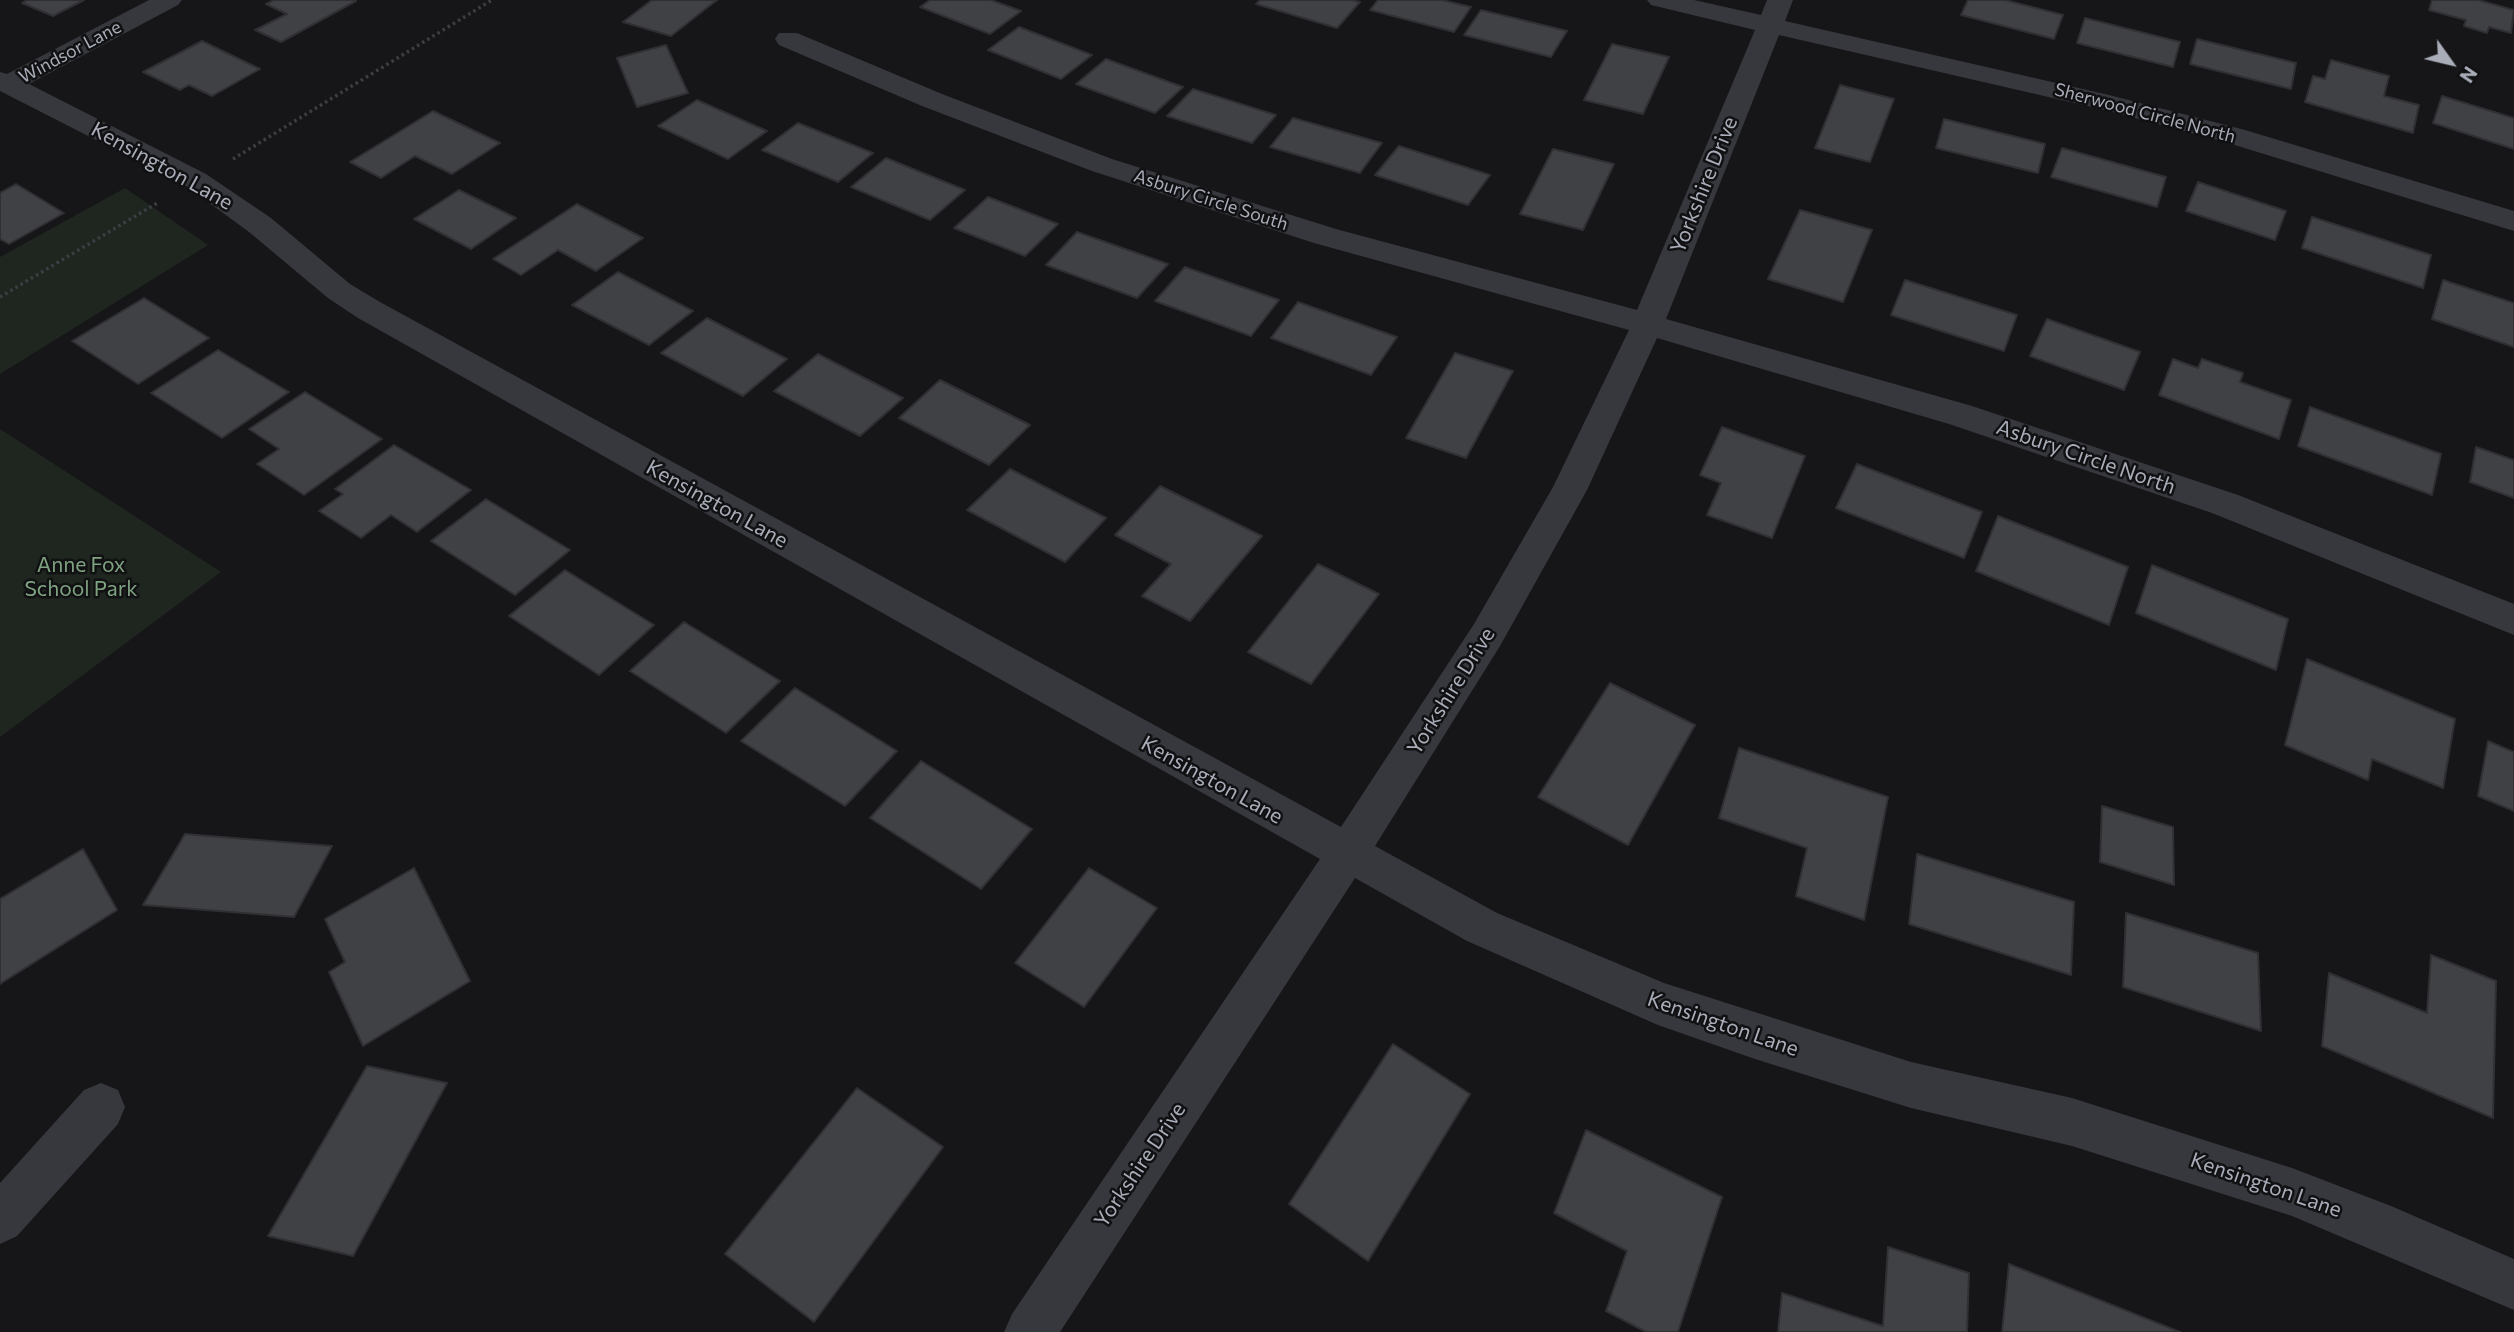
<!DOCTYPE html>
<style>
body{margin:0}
#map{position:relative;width:2514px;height:1332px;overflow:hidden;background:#161618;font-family:Commissioner,sans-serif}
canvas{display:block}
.north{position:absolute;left:2416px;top:28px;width:70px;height:70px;-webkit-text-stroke:5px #111113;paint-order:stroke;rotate:124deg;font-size:19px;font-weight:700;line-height:28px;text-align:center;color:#a8adb8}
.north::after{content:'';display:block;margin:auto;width:24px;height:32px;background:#a8adb8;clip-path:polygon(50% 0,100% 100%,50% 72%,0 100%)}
</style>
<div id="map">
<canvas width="2514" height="1332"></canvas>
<div class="north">N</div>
</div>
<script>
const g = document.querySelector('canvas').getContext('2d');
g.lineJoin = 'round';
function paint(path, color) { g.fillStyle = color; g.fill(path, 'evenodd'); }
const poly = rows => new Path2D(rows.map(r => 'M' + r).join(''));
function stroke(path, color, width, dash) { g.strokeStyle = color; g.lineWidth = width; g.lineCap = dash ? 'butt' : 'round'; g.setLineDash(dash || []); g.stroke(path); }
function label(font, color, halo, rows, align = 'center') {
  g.font = font + ' Commissioner,sans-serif'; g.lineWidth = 5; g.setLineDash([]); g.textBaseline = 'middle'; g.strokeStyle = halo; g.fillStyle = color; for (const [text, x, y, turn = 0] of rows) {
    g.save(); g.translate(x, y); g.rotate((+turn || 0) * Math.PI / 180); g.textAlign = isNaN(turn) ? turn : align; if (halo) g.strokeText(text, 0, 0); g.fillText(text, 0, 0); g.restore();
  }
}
paint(poly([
 [125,188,208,245,0,374,0,257],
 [0,429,221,572,0,737]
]), '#1e261f');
const building = poly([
 [27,0,84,0,53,16,22,3,27,0],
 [274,0,354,0,356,1,281,42,255,30,287,14,266,4,274,0],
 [652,0,717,0,671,36,623,22,652,0],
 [930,0,991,0,1021,11,990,34,920,7,930,0],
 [1260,0,1351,0,1360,2,1337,28,1256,4,1260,0],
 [1378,0,1442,0,1471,7,1454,32,1370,10,1378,0],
 [1968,0,2005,0,2063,15,2054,39,1961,15,1968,0],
 [2432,0,2478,0,2514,10,2511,33,2489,27,2487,33,2464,26,2466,20,2429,10,2432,0],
 [1481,10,1567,31,1551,57,1464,35,1481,10],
 [2085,18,2180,42,2173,67,2077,43,2085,18],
 [1019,27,1092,55,1061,79,988,50,1019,27],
 [2197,39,2296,63,2291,89,2190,64,2197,39],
 [202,41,260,69,212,96,189,85,180,90,143,72,202,41],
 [1612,44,1669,57,1643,114,1584,100,1612,44],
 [666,45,688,93,637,107,617,58,666,45],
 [1106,59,1183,87,1155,113,1076,84,1106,59],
 [2331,60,2389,76,2384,96,2419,105,2413,133,2305,102,2313,76,2325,79,2331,60],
 [1840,85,1894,99,1870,162,1815,148,1840,85],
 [1193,89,1276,115,1252,143,1167,116,1193,89],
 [2442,96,2514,118,2514,149,2433,123,2442,96],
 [697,100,767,131,728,159,658,126,697,100],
 [433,111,500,143,452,174,415,156,381,178,350,162,433,111],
 [1293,118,1382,143,1360,173,1270,147,1293,118],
 [1944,119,2045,144,2038,173,1936,148,1944,119],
 [798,123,873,153,838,182,762,150,798,123],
 [1399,146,1490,175,1468,205,1375,175,1399,146],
 [2062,148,2166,177,2157,207,2051,177,2062,148],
 [1553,149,1614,164,1583,230,1520,214,1553,149],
 [886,158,965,190,930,220,851,187,886,158],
 [2198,182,2286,211,2275,240,2186,211,2198,182],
 [16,184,64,213,9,244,0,239,0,193,16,184],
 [459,190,516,218,471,249,414,219,459,190],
 [988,197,1058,224,1025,256,954,228,988,197],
 [577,204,643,238,596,271,558,250,521,275,493,259,577,204],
 [1800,210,1872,230,1843,302,1768,279,1800,210],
 [2312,217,2431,255,2423,288,2302,248,2312,217],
 [1077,232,1168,264,1137,298,1046,265,1077,232],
 [1185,267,1279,300,1251,336,1155,301,1185,267],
 [618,272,693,311,649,345,572,305,618,272],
 [1905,280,2017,315,2004,351,1891,315,1905,280],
 [2443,280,2514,303,2514,347,2432,319,2443,280],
 [144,298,209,338,138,384,72,341,144,298],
 [1298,302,1397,337,1371,375,1271,338,1298,302],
 [707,318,787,359,743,396,661,353,707,318],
 [2047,319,2140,352,2124,390,2030,356,2047,319],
 [218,350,289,392,222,438,151,393,218,350],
 [1455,353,1513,371,1466,458,1406,438,1455,353],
 [818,354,903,398,860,436,774,391,818,354],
 [2173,359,2198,368,2202,359,2243,373,2240,382,2291,400,2279,439,2159,395,2173,359],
 [940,380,1030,425,989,465,899,418,940,380],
 [305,392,382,439,304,495,257,464,279,449,249,429,305,392],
 [2310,407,2441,454,2432,495,2298,446,2310,407],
 [1722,427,1805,456,1772,538,1707,515,1721,483,1700,475,1722,427],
 [394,445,471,490,417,532,391,515,361,538,319,511,343,494,335,489,394,445],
 [2476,447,2514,460,2514,498,2470,482,2476,447],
 [1857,464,1982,512,1964,558,1836,508,1857,464],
 [1010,469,1106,518,1065,562,967,510,1010,469],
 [1160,486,1262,536,1190,621,1142,596,1171,564,1115,535,1160,486],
 [486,499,570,550,515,595,431,541,486,499],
 [1998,516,2128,567,2109,625,1976,571,1998,516],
 [1318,564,1379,594,1311,684,1248,652,1318,564],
 [2152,565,2288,619,2276,670,2136,613,2152,565],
 [565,570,654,625,599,675,509,616,565,570],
 [684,622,780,681,726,733,630,671,684,622],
 [2307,659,2455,719,2443,788,2372,759,2368,780,2285,745,2307,659],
 [1610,683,1695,725,1628,845,1538,797,1610,683],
 [795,688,897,751,845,806,741,741,795,688],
 [2488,741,2514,752,2514,811,2478,796,2488,741],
 [1739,748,1888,797,1864,920,1796,896,1807,848,1719,818,1739,748],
 [921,761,1032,829,981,889,870,818,921,761],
 [2102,806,2173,827,2174,885,2100,862,2102,806],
 [185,834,332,846,294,917,143,905,185,834],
 [83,849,117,910,0,984,0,899,83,849],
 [1917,854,2074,902,2071,975,1909,924,1917,854],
 [414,868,470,981,363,1046,329,972,345,962,325,919,414,868],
 [1089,868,1157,908,1084,1007,1015,963,1089,868],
 [2126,913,2258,953,2261,1031,2123,987,2126,913],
 [2431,955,2496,981,2493,1118,2322,1046,2329,973,2427,1013,2431,955],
 [1393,1044,1470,1094,1368,1261,1289,1204,1393,1044],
 [367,1066,447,1083,353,1256,268,1236,367,1066],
 [857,1088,943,1147,814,1322,725,1254,857,1088],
 [1586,1130,1722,1197,1678,1332,1646,1332,1606,1311,1627,1251,1554,1213,1586,1130],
 [1888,1247,1969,1273,1967,1332,1778,1332,1782,1293,1883,1326,1888,1247],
 [2009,1264,2180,1332,2002,1332,2009,1264]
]);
paint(building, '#404145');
stroke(building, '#303034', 2);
stroke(poly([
 [233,159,492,0],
 [0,297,159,202]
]), '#3d3f44', 3.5, [2.5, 3.5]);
paint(poly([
 [149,0,182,0,178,5,29,84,206,174,271,218,350,284,380,302,1341,827,1474,624,1553,487,1629,330,1314,243,1092,171,922,106,779,45,775,39,779,33,797,33,942,94,1112,159,1336,229,1637,310,1755,30,1651,5,1647,0,1694,0,1761,15,1767,0,1793,0,1785,21,2109,95,2245,130,2514,211,2514,231,2225,142,2105,110,1779,35,1666,319,1972,406,2238,495,2514,604,2514,635,2212,513,1949,424,1657,338,1587,490,1500,646,1375,846,1497,913,1664,983,1911,1062,2072,1098,2292,1168,2391,1206,2514,1259,2514,1310,2292,1216,2072,1146,1911,1108,1755,1059,1658,1025,1467,941,1355,878,1060,1332,1004,1332,1012,1314,1320,859,358,318,328,298,249,232,186,186,0,91,0,72,7,74,149,0],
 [101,1083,118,1090,125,1107,118,1124,17,1236,0,1244,0,1183,84,1090,101,1083]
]), '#37383d');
label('18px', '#a8adb8', '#111113', [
 ["Windsor Lane",70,52,-28],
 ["Sherwood Circle North",2145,113,15],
 ["Asbury Circle South",1211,200,18]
]);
label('21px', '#a8adb8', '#111113', [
 ["Kensington Lane",162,166,29],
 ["Yorkshire Drive",1704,185,-68],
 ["Asbury Circle North",2086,457,19],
 ["Kensington Lane",717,504,29],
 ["Yorkshire Drive",1451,691,-58],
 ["Kensington Lane",1212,780,29],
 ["Kensington Lane",1723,1024,19],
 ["Yorkshire Drive",1140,1165,-56],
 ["Kensington Lane",2266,1185,19]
]);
label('21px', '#7fa381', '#111113', [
 ["Anne Fox",81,565],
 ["School Park",81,589]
]);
</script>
